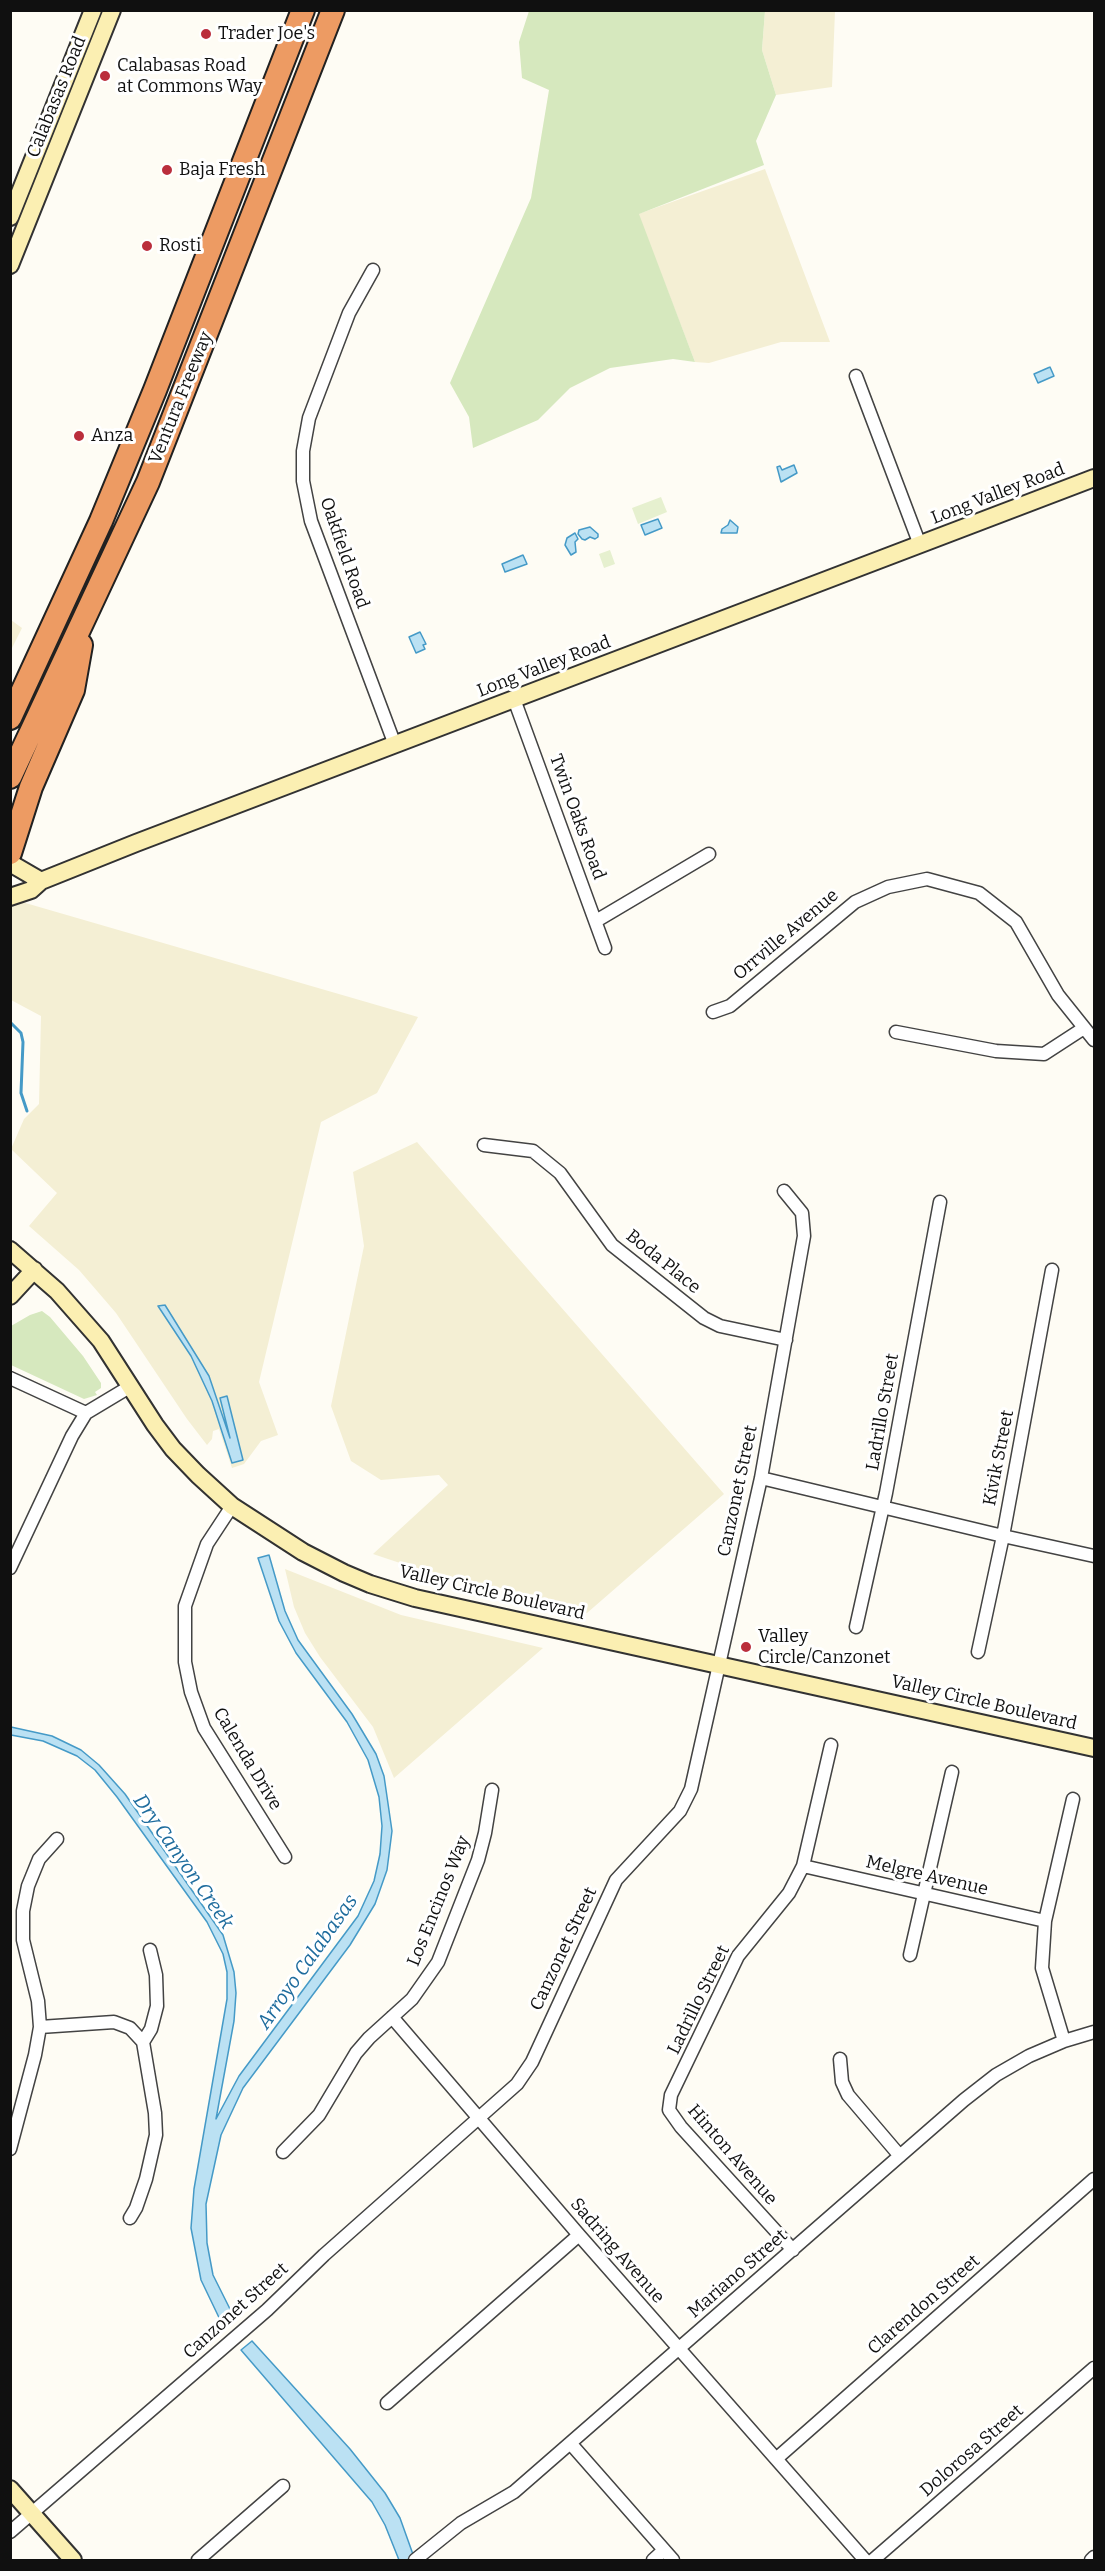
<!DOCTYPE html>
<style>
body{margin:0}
#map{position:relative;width:1105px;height:2571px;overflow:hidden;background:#fefcf4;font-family:Bitter,serif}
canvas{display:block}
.frame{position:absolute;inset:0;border:12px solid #101010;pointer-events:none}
</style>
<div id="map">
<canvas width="1105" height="2571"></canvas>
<div class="frame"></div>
</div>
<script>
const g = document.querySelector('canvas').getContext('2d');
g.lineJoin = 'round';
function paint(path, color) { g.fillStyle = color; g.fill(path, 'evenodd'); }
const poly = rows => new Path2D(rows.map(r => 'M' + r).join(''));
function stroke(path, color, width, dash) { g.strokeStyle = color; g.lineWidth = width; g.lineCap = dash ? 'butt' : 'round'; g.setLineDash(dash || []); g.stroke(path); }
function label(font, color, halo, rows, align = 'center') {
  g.font = font + ' Bitter,serif'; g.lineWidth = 6; g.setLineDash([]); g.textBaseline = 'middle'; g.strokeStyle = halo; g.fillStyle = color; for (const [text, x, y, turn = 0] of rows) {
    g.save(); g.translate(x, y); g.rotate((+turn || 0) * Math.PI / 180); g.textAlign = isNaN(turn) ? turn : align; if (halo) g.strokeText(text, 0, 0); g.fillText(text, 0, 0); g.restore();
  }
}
paint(poly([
 [765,11,835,11,832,87,776,95,762,50],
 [765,169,830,342,781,342,709,363,695,362,638,214],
 [11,620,22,628,11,650],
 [22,902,418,1017,377,1093,321,1122,259,1382,278,1435,261,1441,244,1464,232,1468,219,1429,213,1431,212,1439,207,1445,187,1419,116,1313,79,1270,29,1226,57,1193,11,1149,24,1119,39,1104,41,1016,11,1000,10,906],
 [417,1142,724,1494,587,1613,522,1593,418,1569,373,1554,448,1485,439,1475,381,1480,351,1461,331,1406,364,1246,353,1172],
 [285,1569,401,1615,543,1648,394,1778,373,1727,320,1657,305,1633,294,1607]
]), '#f4efd4');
paint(poly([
 [529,11,765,11,762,50,776,95,756,141,764,165,639,214,695,362,673,359,610,368,570,388,538,420,473,448,469,417,450,383,531,198,549,90,522,78,519,42],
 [42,1311,50,1317,83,1356,101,1383,101,1388,95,1392,97,1395,84,1399,11,1365,11,1326,30,1315]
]), '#d6e8be');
paint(poly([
 [661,497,667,512,638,524,632,508],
 [610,550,615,564,604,568,599,554]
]), '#e6f0cf');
const water = poly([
 [1050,367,1054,376,1038,383,1034,374,1050,367],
 [794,465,797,473,781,482,777,467,780,466,782,470,794,465],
 [658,519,662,528,645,535,641,525,658,519],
 [730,520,738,527,737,533,721,533,722,529,728,525,730,520],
 [590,527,598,534,598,537,595,539,590,537,585,540,582,539,578,534,579,530,590,527],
 [575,533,578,539,575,542,576,552,571,555,565,545,567,538,575,533],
 [523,555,527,564,505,572,502,564,523,555],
 [420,632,426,644,423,645,425,649,416,653,409,637,420,632],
 [165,1305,209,1376,230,1438,220,1398,227,1396,243,1460,232,1463,212,1401,191,1356,158,1306,165,1305],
 [269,1555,285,1611,298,1640,352,1714,376,1754,384,1776,392,1831,387,1870,375,1904,350,1945,243,2088,221,2135,206,2204,207,2243,213,2275,235,2319,224,2328,201,2280,191,2228,194,2189,227,1999,227,1972,223,1954,207,1922,117,1797,95,1770,77,1756,43,1741,11,1735,11,1727,52,1736,81,1750,99,1765,125,1794,223,1935,234,1972,236,1993,234,2021,216,2119,239,2076,358,1916,374,1881,380,1854,382,1826,379,1797,368,1760,347,1722,296,1653,279,1621,258,1558,269,1555],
 [252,2341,350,2449,385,2493,400,2518,415,2560,399,2560,385,2525,372,2502,241,2350,252,2341]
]);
paint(water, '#bbe1f3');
stroke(water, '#459ac7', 1.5);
stroke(poly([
 [10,1022,21,1033,23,1042,21,1093,27,1111]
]), '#459ac7', 3);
const street = poly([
 [373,270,349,313,309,418,303,451,303,481,311,521,395,745],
 [856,376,920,545],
 [514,699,605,948],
 [596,921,709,854],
 [713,1012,730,1006,855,902,888,887,927,879,979,893,1016,922,1058,995,1094,1040],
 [896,1032,996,1051,1044,1054,1084,1028],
 [484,1145,533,1151,560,1173,612,1245,704,1318,720,1326,786,1340],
 [10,1378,86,1413],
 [761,1478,1003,1536,1094,1556],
 [232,1506,207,1544,185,1606,185,1662,191,1692,204,1728,285,1857],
 [10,1568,72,1436,86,1413,131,1386],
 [856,1627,886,1493,940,1202],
 [978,1652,1003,1536,1052,1270],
 [803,1866,1045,1921],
 [910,1955,952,1772],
 [392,2017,579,2235,865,2560],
 [40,2027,114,2022,130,2028,143,2042,155,2113,156,2135,146,2179,136,2208,130,2218],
 [1064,2041,1042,1968,1045,1921,1073,1799],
 [143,2042,151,2029,157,2006,156,1975,150,1950],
 [840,2059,842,2082,848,2095,900,2156],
 [10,2149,35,2055,40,2027,38,2001,23,1940,23,1911,28,1886,39,1859,57,1839],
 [283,2152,319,2115,356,2053,369,2038,412,1999,438,1962,478,1860,485,1833,492,1790],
 [793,2250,681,2127,669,2110,671,2095,738,1956,789,1893,803,1866,831,1745],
 [387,2403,579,2235],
 [571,2444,673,2560],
 [776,2459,1094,2179],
 [10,2532,267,2310,324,2255,517,2084,532,2062,616,1880,680,1811,691,1789,761,1478,804,1236,802,1213,784,1191],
 [198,2560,283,2486],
 [415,2560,461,2523,514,2492,964,2100,996,2075,1029,2056,1064,2041,1094,2032],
 [653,2560,664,2550],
 [873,2560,1094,2368],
 [1091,2560,1094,2557]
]);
const secondary = poly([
 [10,217,93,10],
 [10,265,112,10],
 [10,863,41,881],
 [10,897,31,890,41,881,136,843,1094,478],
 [10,1250,57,1291,101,1341,155,1425,173,1449,198,1475,232,1506,303,1552,344,1573,370,1584,415,1598,1094,1748],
 [10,1296,34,1270],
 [10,2489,73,2560]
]);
const highway = poly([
 [10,718,101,521,155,390,303,10],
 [10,777,148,482,333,10],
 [10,853,31,787,73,690,81,645]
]);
stroke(street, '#434343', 15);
stroke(secondary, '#323232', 20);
stroke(highway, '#212121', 26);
stroke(street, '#fff', 12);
stroke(secondary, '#fbefb2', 16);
stroke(highway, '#ed9b63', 22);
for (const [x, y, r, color] of [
 [206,34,6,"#ba2e3c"],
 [105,76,6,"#ba2e3c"],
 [167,170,6,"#ba2e3c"],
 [147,246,6,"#ba2e3c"],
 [79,436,6,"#ba2e3c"],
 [746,1647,6,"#ba2e3c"]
]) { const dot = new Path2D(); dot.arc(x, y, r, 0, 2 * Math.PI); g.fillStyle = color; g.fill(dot); stroke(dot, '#fff', 2); }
label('18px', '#101010', '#fff', [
 ["Trader Joe's",218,34],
 ["Calabasas Road",117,66],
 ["at Commons Way",117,87],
 ["Baja Fresh",179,170],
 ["Rosti",159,246],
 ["Anza",91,436],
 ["Valley",758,1637],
 ["Circle/Canzonet",758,1658]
], 'left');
label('18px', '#101010', '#fff', [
 ["Calabasas Road",57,97,-68],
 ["Ventura Freeway",181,398,-68],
 ["Long Valley Road",998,494,-21],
 ["Oakfield Road",344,553,71],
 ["Long Valley Road",544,667,-21],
 ["Twin Oaks Road",577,817,70],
 ["Orrville Avenue",786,935,-40],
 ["Boda Place",663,1262,39],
 ["Ladrillo Street",883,1412,-80],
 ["Kivik Street",999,1458,-79],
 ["Canzonet Street",738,1491,-78],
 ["Valley Circle Boulevard",492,1593,13],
 ["Valley Circle Boulevard",984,1703,13],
 ["Calenda Drive",247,1759,59],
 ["Melgre Avenue",927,1876,13],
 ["Los Encinos Way",439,1901,-68],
 ["Canzonet Street",564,1949,-65],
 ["Ladrillo Street",699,2000,-64],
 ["Hinton Avenue",732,2155,49],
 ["Sadring Avenue",617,2251,49],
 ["Mariano Street",738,2274,-41],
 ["Clarendon Street",924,2305,-41],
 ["Canzonet Street",236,2311,-42],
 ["Dolorosa Street",972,2451,-41]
]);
label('italic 20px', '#1e6c9d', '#fff', [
 ["Dry Canyon Creek",183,1862,55],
 ["Arroyo Calabasas",308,1962,-55]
]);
</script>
